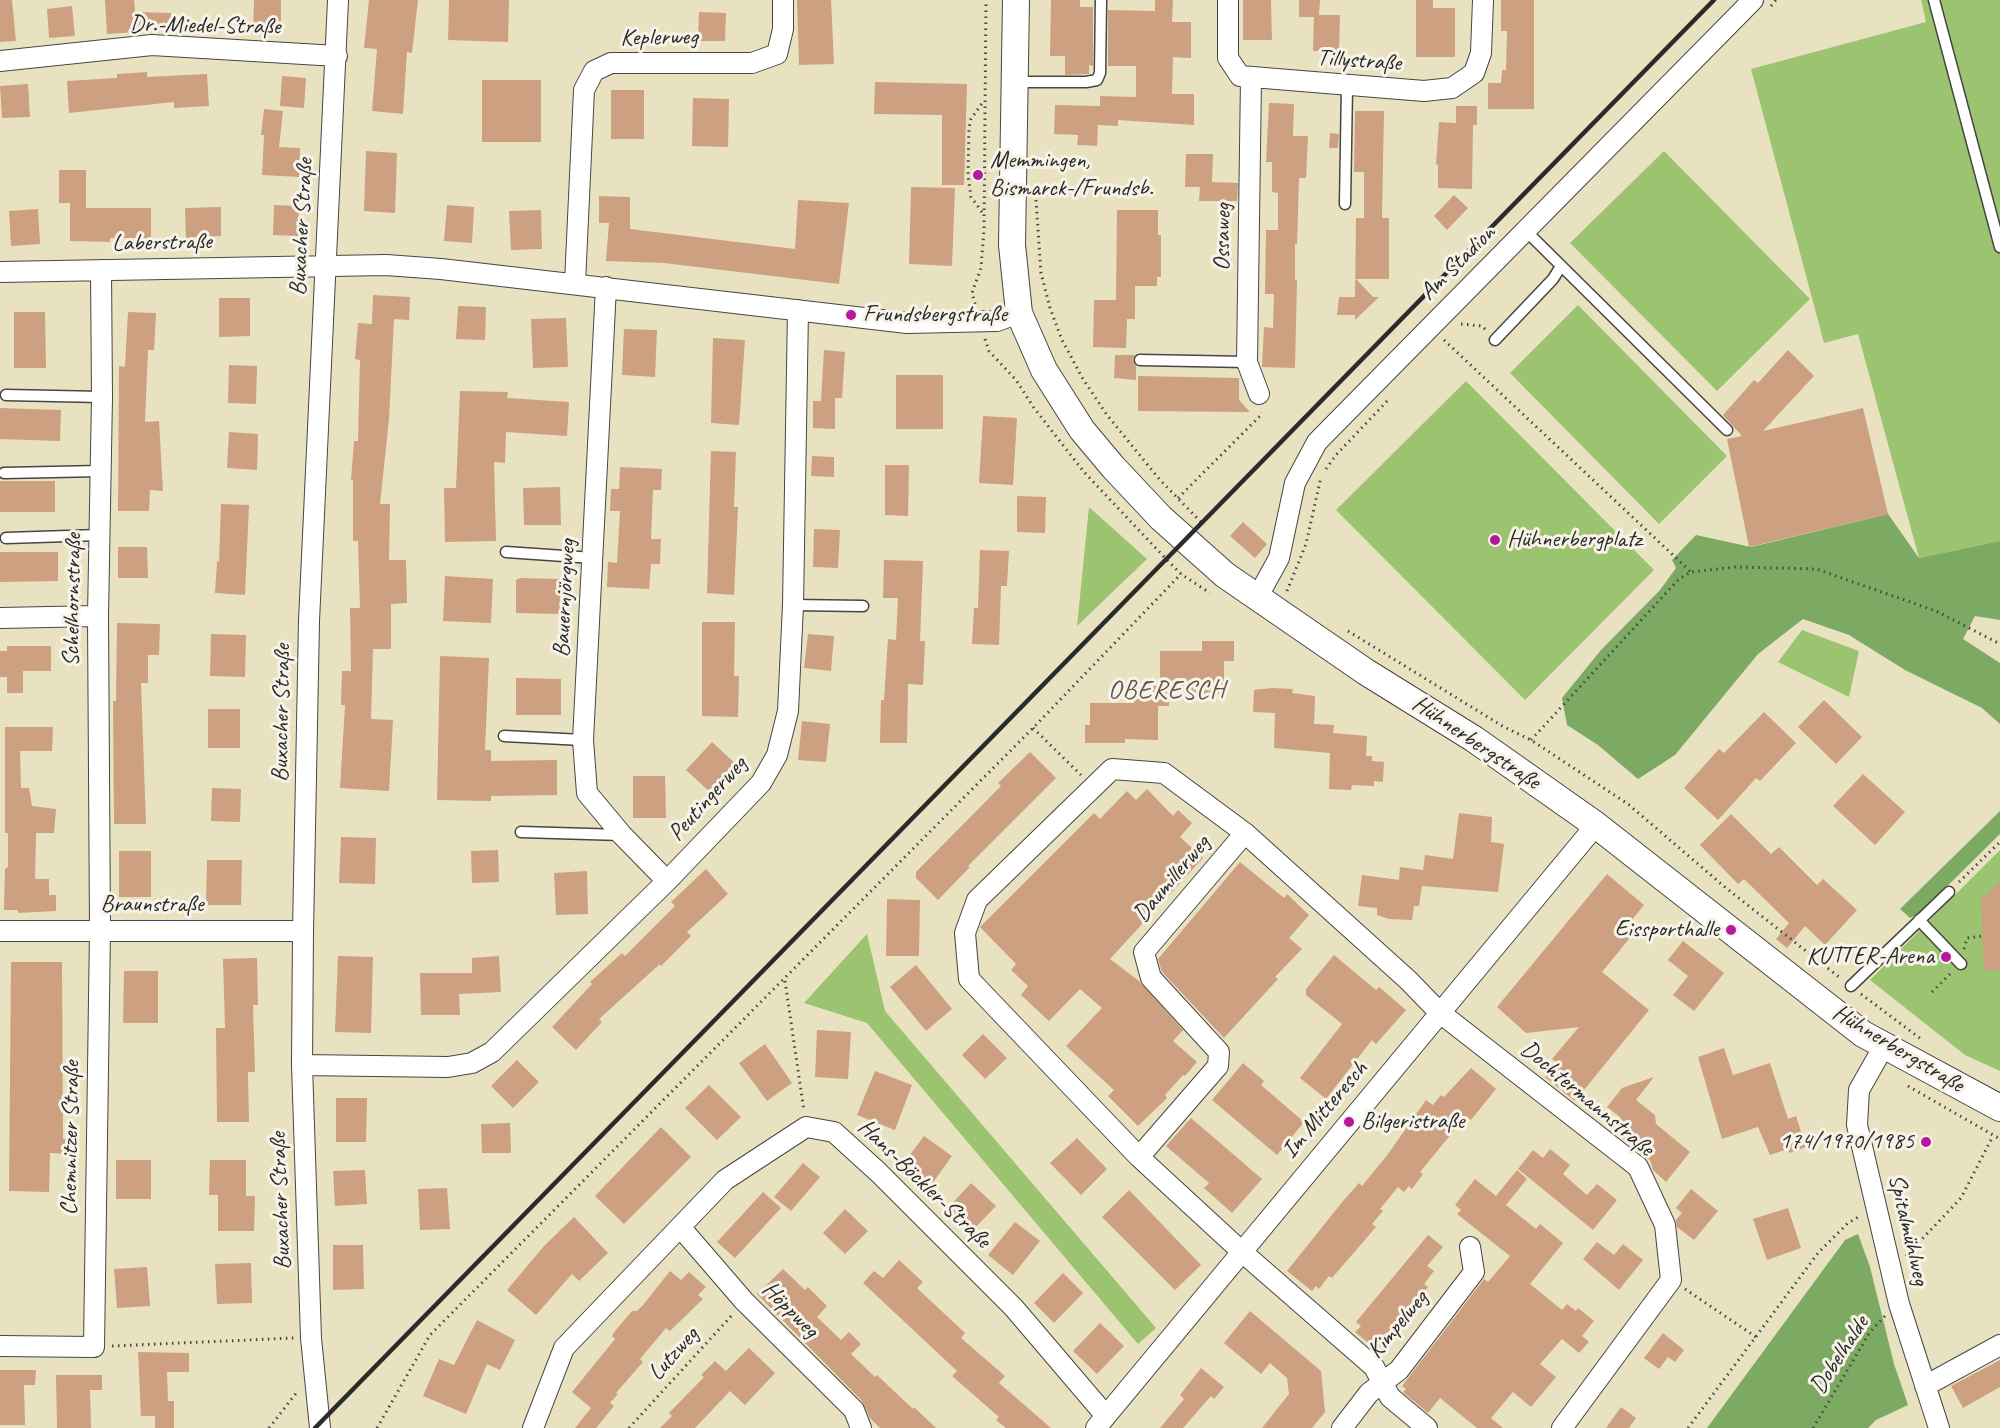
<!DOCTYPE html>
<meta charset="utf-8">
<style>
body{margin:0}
canvas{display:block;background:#e9e2c1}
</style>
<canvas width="2000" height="1428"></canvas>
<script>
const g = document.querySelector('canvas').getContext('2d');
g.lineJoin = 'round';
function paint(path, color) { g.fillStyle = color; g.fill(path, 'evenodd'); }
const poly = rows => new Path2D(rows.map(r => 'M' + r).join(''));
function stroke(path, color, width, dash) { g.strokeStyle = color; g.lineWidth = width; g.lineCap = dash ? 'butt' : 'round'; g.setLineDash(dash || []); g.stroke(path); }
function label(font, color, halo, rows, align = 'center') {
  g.font = font + ' Caveat,sans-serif'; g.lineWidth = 6; g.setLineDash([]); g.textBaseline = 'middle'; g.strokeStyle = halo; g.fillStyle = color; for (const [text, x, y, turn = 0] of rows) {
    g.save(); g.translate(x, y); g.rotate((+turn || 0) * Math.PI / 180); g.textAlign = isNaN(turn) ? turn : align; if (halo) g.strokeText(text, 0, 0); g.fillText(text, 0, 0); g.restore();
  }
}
paint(poly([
 [1921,0,2000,0,2000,541,1919,558,1858,334,1824,343,1751,69,1926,22],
 [1664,151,1810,299,1717,391,1570,243],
 [1578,305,1727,456,1659,524,1510,373],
 [1466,381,1654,570,1525,700,1336,510],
 [1089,507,1147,559,1077,626],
 [1802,630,1859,651,1849,697,1778,662],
 [2000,850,2000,1071,1965,1055,1870,980],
 [867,934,885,1011,1156,1328,1138,1344,867,1023,804,1003]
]), '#9cc470');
paint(poly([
 [1888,514,1919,558,2000,541,2000,620,1975,616,1963,639,2000,663,2000,724,1982,708,1905,670,1849,635,1803,619,1758,654,1675,755,1638,779,1598,745,1567,725,1562,698,1601,650,1660,590,1676,568,1672,560,1696,535,1751,547],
 [2000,811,2000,834,1921,912,1910,918,1900,909],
 [1858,1234,1870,1267,1894,1364,1908,1405,1876,1420,1868,1428,1707,1428,1845,1240]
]), '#7daa62');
paint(poly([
 [0,0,12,0,16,41,0,42],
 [105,0,134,0,135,12,171,13,171,30,136,29,136,32,107,34],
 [254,0,281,0,281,31,253,31],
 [369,0,418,0,412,53,407,52,403,114,372,111,377,49,364,48],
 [449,0,509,0,508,42,448,40],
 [797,0,831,0,834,64,799,65],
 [1051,0,1080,0,1080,7,1093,7,1093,66,1089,65,1089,74,1065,75,1065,56,1050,56],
 [1155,0,1173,0,1172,22,1191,22,1191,58,1173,57,1172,94,1194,94,1194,125,1118,120,1118,126,1098,125,1097,146,1077,145,1078,135,1054,134,1055,105,1100,106,1100,96,1136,97,1136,66,1108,66,1108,10,1155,11],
 [1243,0,1271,0,1272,40,1243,40],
 [1299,0,1320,0,1319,15,1340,15,1339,51,1313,51,1314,17,1299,17],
 [1416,0,1433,0,1433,8,1455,8,1455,57,1416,57],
 [1501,0,1534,0,1534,109,1488,109,1488,83,1501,83,1502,70,1506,70,1507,31,1501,31],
 [72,6,75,36,49,38,47,9],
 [699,12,726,13,725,41,698,41],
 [147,72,147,77,207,74,209,106,174,108,174,102,69,113,67,81,117,78,117,74],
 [282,76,306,78,304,108,280,106],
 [482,80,541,80,541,142,482,142],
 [875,82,967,84,964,185,942,185,942,115,874,114],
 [28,84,30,117,2,118,0,86],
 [611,90,644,90,644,139,611,139],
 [693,98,729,99,728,147,692,146],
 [1269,103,1294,104,1293,136,1308,136,1306,178,1299,178,1297,244,1295,244,1295,280,1297,280,1295,368,1262,367,1264,327,1273,328,1274,294,1265,294,1266,230,1278,230,1278,193,1272,192,1272,162,1266,162],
 [1456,106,1477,106,1477,125,1473,125,1472,189,1438,188,1438,164,1436,165,1439,122,1456,123],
 [264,109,283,111,279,147,300,148,299,177,262,175,264,135,261,135],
 [1355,111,1384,111,1382,218,1389,218,1389,279,1356,279,1373,297,1379,297,1355,320,1355,315,1337,315,1339,297,1355,297,1356,218,1364,218,1364,172,1354,172],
 [1330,133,1339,134,1338,148,1329,148],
 [366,151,397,153,395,213,364,211],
 [1186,154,1213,154,1212,182,1238,183,1237,201,1199,201,1200,187,1185,187],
 [59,170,86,170,86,208,151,208,151,238,110,238,110,242,70,241,70,203,59,203],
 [911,187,955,188,952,266,909,264],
 [1454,195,1468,208,1447,230,1434,216],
 [599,196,630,197,630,229,795,249,798,200,849,203,839,284,664,263,606,261,609,223,599,223],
 [274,205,299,206,298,236,273,235],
 [447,205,474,207,472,243,444,241],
 [221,207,221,236,186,238,185,208],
 [38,209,40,244,11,246,9,211],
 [541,210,542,249,511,250,509,211],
 [1117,210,1158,210,1158,235,1161,235,1161,277,1157,277,1157,286,1135,286,1135,319,1127,319,1126,348,1093,347,1094,300,1116,300],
 [373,295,410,297,409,320,394,319,389,419,380,504,390,504,389,560,406,560,407,603,391,604,391,649,373,649,371,719,393,720,389,791,340,788,345,705,341,705,342,671,351,671,350,608,360,608,358,541,353,541,353,480,351,480,354,441,358,441,360,360,355,359,358,323,372,324],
 [219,298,250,298,250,336,219,337],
 [458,306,486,307,485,340,456,339],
 [14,312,45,312,46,368,14,368],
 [128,312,156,313,154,350,148,350,145,422,159,421,163,491,150,490,149,511,118,511,119,366,125,367],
 [566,318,568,367,533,368,531,319],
 [624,329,657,330,655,377,622,375],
 [713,338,745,340,739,425,711,423],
 [824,350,845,352,842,398,835,398,835,429,813,428,813,401,821,401],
 [1788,350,1814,376,1763,431,1863,408,1888,514,1749,547,1727,439,1742,436,1723,415,1754,380,1758,383],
 [1115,355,1135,355,1133,360,1136,366,1136,380,1114,378],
 [229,365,257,366,256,404,228,403],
 [896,375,943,375,943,429,896,429],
 [1138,376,1239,378,1239,400,1250,412,1138,411],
 [460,391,508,392,507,398,569,402,567,436,506,432,505,463,494,462,496,541,445,542,444,488,456,488],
 [0,408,61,410,60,441,0,439],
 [983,416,1017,418,1013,485,979,483],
 [229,432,258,434,257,470,227,468],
 [711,451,736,452,734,507,738,507,734,595,707,593],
 [812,456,834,457,834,477,811,476],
 [885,465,909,465,908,516,885,515],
 [620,467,662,469,661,490,653,490,651,539,661,539,660,564,651,564,649,589,607,587,608,562,617,563,620,511,610,511,611,489,619,489],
 [0,481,55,481,55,512,0,512],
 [560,487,561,525,524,525,523,488],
 [1017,496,1046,497,1045,533,1017,532],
 [221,504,249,505,245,595,215,593,217,561,219,562],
 [1243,522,1267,544,1255,558,1230,536],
 [814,529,840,530,838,568,813,567],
 [118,547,147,547,148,578,118,578],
 [980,550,1009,551,1007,586,1001,586,999,645,972,644,974,608,978,608],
 [0,552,58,552,58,581,0,582],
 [884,560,923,561,920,641,925,641,923,685,908,684,907,743,880,743,881,700,884,700,888,639,896,640,898,598,883,598],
 [445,576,493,579,491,623,443,621],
 [520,578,560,579,560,614,516,613,516,580],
 [702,622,735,622,734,676,739,676,738,717,702,716],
 [117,623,160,624,159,655,148,655,148,683,141,683,146,824,114,824,113,701,116,701],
 [211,634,246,635,245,677,210,676],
 [808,634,834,636,831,671,804,668],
 [1202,641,1234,641,1234,661,1224,661,1224,694,1169,693,1169,706,1158,706,1158,740,1125,739,1125,743,1085,743,1085,725,1090,725,1090,703,1134,703,1134,686,1160,686,1160,651,1202,651],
 [7,646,51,646,51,671,23,671,23,693,7,693,7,677,0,677,0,651,7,651],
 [440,656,489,658,485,750,491,750,491,761,557,760,557,795,491,796,491,801,437,800],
 [516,678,561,679,561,715,516,715],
 [1272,688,1293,689,1292,693,1315,696,1314,724,1334,725,1333,733,1367,736,1366,756,1372,756,1372,761,1384,762,1383,782,1374,781,1374,786,1352,785,1351,790,1329,789,1330,753,1274,748,1275,713,1253,712,1254,690],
 [1824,700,1862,737,1836,764,1798,727],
 [208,709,240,709,240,748,208,748],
 [1764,712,1796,743,1760,781,1756,778,1718,820,1684,788,1719,749,1724,753],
 [802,721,830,724,826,762,798,760],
 [5,727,53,727,52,751,20,751,21,788,29,788,32,806,56,809,54,833,36,833,35,879,49,879,49,895,56,895,56,911,18,913,18,910,4,910,5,869,8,867,8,833,5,833],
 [712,742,739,767,713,795,686,770],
 [1030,752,1056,778,968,866,970,867,938,900,916,878,916,872,1001,786,998,783],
 [1863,774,1905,812,1875,845,1833,806],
 [633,776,665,776,666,818,633,818],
 [212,788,241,789,240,822,211,821],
 [1147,789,1173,816,1178,810,1192,823,1180,837,1203,858,1110,959,1139,981,1183,1030,1173,1041,1197,1062,1185,1076,1183,1075,1165,1095,1167,1098,1138,1126,1108,1096,1114,1090,1066,1046,1102,1008,1080,989,1049,1021,1021,995,1028,986,1011,970,1016,964,980,927,1094,813,1100,819,1127,791,1136,800],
 [1459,813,1492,817,1491,842,1504,844,1498,892,1422,886,1419,906,1414,906,1412,920,1389,919,1377,915,1377,908,1358,906,1362,875,1399,880,1400,867,1423,870,1425,855,1453,859],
 [1731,814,1771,854,1779,847,1817,885,1823,879,1857,910,1825,945,1805,926,1787,948,1776,939,1789,923,1744,879,1738,884,1700,845],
 [341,837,376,838,375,884,339,883],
 [498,850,499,882,472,883,471,851],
 [119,851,151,851,151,897,119,897],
 [207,860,242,860,241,905,206,905],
 [1240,862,1284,898,1287,894,1309,915,1289,938,1302,949,1275,977,1278,979,1224,1038,1162,972,1158,959],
 [706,869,728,894,687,932,691,936,661,966,660,964,599,1019,602,1022,576,1050,552,1027,592,984,590,982,622,953,625,956,675,906,671,902],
 [587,871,588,914,556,915,554,873],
 [1607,874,1644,905,1631,921,1638,928,1602,972,1649,1010,1575,1101,1545,1077,1557,1063,1552,1059,1579,1027,1526,1033,1497,1007],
 [2000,881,2000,970,1984,970,1981,900],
 [887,899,920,900,919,956,886,956],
 [1683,941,1724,973,1694,1011,1673,995,1688,976,1668,960],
 [1334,955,1376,990,1379,987,1406,1010,1376,1044,1372,1040,1326,1099,1300,1078,1342,1024,1306,995,1306,989],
 [338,956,373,957,371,1033,335,1032],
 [499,956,501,992,459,994,460,1015,421,1015,420,973,472,973,472,958],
 [257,958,258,1005,253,1005,255,1072,248,1072,249,1122,217,1122,216,1028,225,1028,223,959],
 [11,962,62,962,63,1139,71,1139,70,1154,50,1153,49,1192,9,1191],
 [916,965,952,1009,926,1031,890,987],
 [124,971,158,971,158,1023,123,1023],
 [817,1030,851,1032,848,1079,815,1077],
 [983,1034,1007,1058,985,1079,962,1055],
 [765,1044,792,1083,767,1101,739,1063],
 [1724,1048,1733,1075,1770,1063,1788,1119,1796,1116,1806,1147,1789,1153,1788,1149,1770,1155,1758,1127,1722,1139,1698,1057],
 [517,1060,539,1082,513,1108,491,1086],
 [1243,1063,1264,1081,1261,1085,1304,1122,1277,1155,1212,1100],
 [1471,1068,1496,1089,1471,1120,1466,1116,1420,1172,1423,1174,1412,1189,1409,1186,1404,1192,1398,1187,1380,1209,1383,1211,1372,1224,1376,1227,1332,1278,1329,1276,1319,1289,1316,1286,1312,1291,1287,1271,1343,1201,1359,1183,1362,1186,1388,1154,1426,1100,1433,1105,1441,1095,1444,1097],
 [875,1071,912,1085,895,1130,857,1115],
 [1654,1077,1636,1100,1655,1115,1656,1124,1690,1152,1666,1182,1653,1170,1650,1160,1610,1128,1620,1117,1607,1107,1622,1088],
 [709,1085,741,1117,717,1140,685,1108],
 [336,1098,367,1098,366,1142,336,1142],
 [1191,1118,1262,1179,1232,1213,1204,1188,1209,1183,1166,1146],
 [510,1123,511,1153,482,1153,481,1124],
 [661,1127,691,1157,624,1224,595,1196],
 [924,1136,952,1156,929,1188,901,1167],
 [1077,1138,1107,1169,1081,1195,1050,1163],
 [1550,1149,1570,1165,1563,1174,1587,1195,1597,1184,1617,1200,1593,1230,1518,1169,1533,1150,1543,1158],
 [116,1160,151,1160,151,1199,116,1199],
 [210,1160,246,1160,246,1196,255,1196,254,1231,218,1231,218,1195,209,1195],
 [803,1163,820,1177,791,1211,774,1197],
 [365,1170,367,1204,335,1206,333,1171],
 [1517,1170,1527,1179,1506,1205,1536,1229,1540,1224,1563,1243,1530,1284,1562,1310,1567,1304,1576,1311,1578,1308,1594,1321,1582,1336,1589,1342,1579,1353,1562,1339,1540,1364,1556,1377,1531,1407,1513,1392,1491,1418,1503,1428,1477,1428,1440,1398,1428,1413,1403,1392,1406,1389,1402,1386,1484,1279,1488,1282,1510,1256,1457,1214,1461,1210,1455,1205,1475,1179,1496,1196],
 [971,1183,996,1206,971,1232,947,1209],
 [447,1188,450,1229,420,1230,418,1189],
 [1691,1189,1718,1211,1694,1240,1677,1227,1676,1220,1682,1213,1676,1208],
 [1129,1190,1201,1265,1175,1290,1102,1217],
 [763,1192,781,1208,735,1258,717,1242],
 [1788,1208,1801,1248,1767,1260,1753,1219],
 [845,1209,868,1231,845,1254,823,1233],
 [574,1217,608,1253,579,1281,572,1274,536,1315,507,1290,544,1246],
 [1015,1222,1040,1241,1013,1275,988,1255],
 [1428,1235,1443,1247,1427,1266,1434,1271,1424,1284,1428,1287,1377,1350,1355,1332,1361,1326,1356,1322],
 [1597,1242,1614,1255,1623,1244,1643,1260,1619,1290,1583,1259],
 [333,1245,363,1245,364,1289,333,1290],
 [899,1260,923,1282,917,1288,965,1333,961,1338,1005,1376,999,1383,1051,1428,1006,1428,996,1420,999,1417,952,1376,957,1371,863,1283,874,1271,883,1278],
 [251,1263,252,1303,217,1304,215,1264],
 [147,1267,150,1306,117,1308,114,1269],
 [783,1269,805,1290,808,1287,827,1306,817,1317,841,1340,849,1332,861,1344,851,1354,875,1377,877,1375,913,1409,914,1407,936,1428,880,1428,870,1418,862,1401,757,1294],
 [670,1271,681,1280,689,1272,706,1287,698,1295,703,1299,670,1331,666,1328,640,1359,643,1362,616,1393,618,1394,610,1403,614,1406,596,1428,575,1428,591,1408,572,1392,615,1339,612,1336,615,1331,632,1311,637,1311,643,1305],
 [1063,1273,1083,1293,1054,1323,1034,1303],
 [1250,1311,1321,1371,1325,1412,1312,1428,1262,1428,1289,1394,1287,1378,1270,1363,1261,1374,1224,1343],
 [477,1320,515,1340,500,1370,487,1364,466,1414,423,1396,439,1359,454,1365],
 [1100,1323,1124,1346,1097,1374,1073,1351],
 [1663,1333,1684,1350,1675,1362,1668,1357,1659,1369,1644,1358],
 [749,1348,775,1373,745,1405,730,1391,695,1428,660,1428,672,1416,669,1413,704,1377,701,1375,715,1361,726,1371],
 [138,1352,189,1353,189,1372,167,1372,168,1401,174,1401,174,1428,155,1428,155,1416,141,1416],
 [2000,1360,2000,1387,1963,1408,1951,1386],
 [1201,1368,1224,1387,1214,1399,1211,1396,1183,1428,1160,1428,1184,1399,1180,1395],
 [0,1370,36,1370,35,1385,24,1385,25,1425,0,1425],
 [56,1375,102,1375,102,1390,90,1390,91,1428,57,1428],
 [1621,1407,1636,1418,1629,1428,1606,1428]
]), '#cda081');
const service = poly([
 [1934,0,2000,247],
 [1014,82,1086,82,1097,80,1100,73,1101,0],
 [1345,204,1347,86],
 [1526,231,1727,430],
 [1495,340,1553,279,1561,266],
 [1140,360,1247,362],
 [6,395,102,397],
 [4,473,101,471],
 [6,538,99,535],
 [506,552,593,558],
 [793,605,863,606],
 [504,736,583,740],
 [521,832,622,835],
 [1919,920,1961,964],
 [1851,986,1949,892]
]);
const minor = poly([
 [1228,0,1228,58,1240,76,1424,91,1452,88,1474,73,1481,53,1483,0],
 [0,61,152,45,337,56],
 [1251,78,1247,362,1259,394],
 [0,272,386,265,441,269,907,323,997,321,1019,313],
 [575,283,584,90,594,71,611,63,752,63,777,54,783,29,783,0],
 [606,287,583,740,587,793,622,835,667,881],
 [1257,598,1279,558,1295,483,1317,442,1753,0],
 [0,618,98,616],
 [0,931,303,931],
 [1884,1046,1859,1090,1857,1125,1899,1304,1939,1428],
 [302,1065,448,1067,472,1063,492,1052,667,881,761,783,777,755,788,711,793,605,798,310],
 [1139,1157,1218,1066,1219,1052,1151,978,1144,952,1245,833],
 [681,1228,744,1301,854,1410,861,1428],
 [0,1346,94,1347,100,930,98,616,102,397,101,270],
 [1925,1386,2000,1345],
 [320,1428,311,1338,302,1065,303,931,309,621,338,0],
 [533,1428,564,1348,725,1180,806,1127,834,1132,878,1172,1014,1308,1106,1416],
 [1096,1428,1596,825],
 [1342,1428,1369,1393,1399,1370,1474,1272,1470,1247],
 [1427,1428,1390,1397,1374,1367,1241,1251,1139,1157,969,979,965,933,977,900,1112,769,1164,773,1245,833,1408,980,1439,1012,1638,1167,1665,1225,1671,1280,1562,1428]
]);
const tertiary = poly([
 [1016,0,1012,245,1019,313,1044,370,1082,430,1113,467,1161,518,1225,575,1366,672,1474,739,1596,825,1863,1034,2000,1108]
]);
stroke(service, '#484642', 13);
stroke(minor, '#484642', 22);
stroke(tertiary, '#484642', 28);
stroke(poly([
 [1771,6,1776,0],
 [1036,200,1041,273,1050,308,1062,340,1083,379,1107,415,1160,480,1201,522],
 [982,212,971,197,968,176,969,128,971,119,983,102],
 [975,304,972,293,981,268,984,230,986,0],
 [1461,324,1482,326,1486,330],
 [985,339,989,351,1016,380,1034,408,1084,472,1167,560,1181,574,1210,593],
 [1444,340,1691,572],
 [1326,469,1336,455,1390,398],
 [1178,498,1260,416,1261,412],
 [1287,591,1306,544,1321,477],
 [1348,631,1504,727,1531,740,1628,804,1726,888,1839,977],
 [1033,728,1081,775],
 [1531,740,1679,579,1691,572,1735,567,1816,569,1936,611,2000,644],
 [1959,882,2000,842],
 [1964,949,1967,938,1983,936],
 [785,981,804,1111],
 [1932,992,1952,972],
 [1861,994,1921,1039],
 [1908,1086,2000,1139],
 [1906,1256,1961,1198,1993,1136],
 [1685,1289,1756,1337],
 [112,1346,294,1338],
 [269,1428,297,1392],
 [377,1428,430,1335,1033,728,1181,574],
 [629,1428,733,1314],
 [1688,1428,1818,1253,1848,1223,1860,1216],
 [1813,1428,1870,1332,1885,1316]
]), '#484642', 3, [1.5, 4.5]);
stroke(service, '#fff', 10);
stroke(minor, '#fff', 20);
stroke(tertiary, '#fff', 26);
stroke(poly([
 [315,1428,1714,0]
]), '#2b2b2b', 4.5);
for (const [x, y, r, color] of [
 [978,175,6,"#b5179e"],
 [851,315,6,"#b5179e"],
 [1495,540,6,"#b5179e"],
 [1731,930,6,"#b5179e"],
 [1946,957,6,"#b5179e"],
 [1349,1122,6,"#b5179e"],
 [1926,1142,6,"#b5179e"]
]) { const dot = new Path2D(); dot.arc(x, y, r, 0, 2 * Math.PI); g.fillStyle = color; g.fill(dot); stroke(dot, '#f7f3e8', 2); }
label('24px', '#2b2b2b', '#f7f3e8', [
 ["Dr.-Miedel-Straße",205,26,1],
 ["Keplerweg",659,38,-1],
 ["Tillystraße",1359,61,4],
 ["Buxacher Straße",302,227,-87],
 ["Ossaweg",1223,237,-89],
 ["Laberstraße",162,243,-1],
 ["Am Stadion",1458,263,-45],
 ["Bauernjörgweg",565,598,-87],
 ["Schelhornstraße",73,600,-89],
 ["Buxacher Straße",282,713,-89],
 ["Hühnerbergstraße",1476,743,34],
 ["Peutingerweg",708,799,-48],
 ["Daumillerweg",1172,879,-50],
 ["Braunstraße",152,905],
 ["Hühnerbergstraße",1898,1049,31],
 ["Dochtermannstraße",1587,1099,40],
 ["Im Mitteresch",1325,1110,-50],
 ["Chemnitzer Straße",71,1138,-89],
 ["Hans-Böckler-Straße",924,1184,44],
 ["Buxacher Straße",281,1201,-92],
 ["Spitalmühlweg",1908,1230,77],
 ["Höppweg",790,1310,45],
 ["Kimpelweg",1398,1325,-50],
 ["Lutzweg",674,1354,-48],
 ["Dobelhalde",1840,1355,-57]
]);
label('24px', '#2b2b2b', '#f7f3e8', [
 ["Memmingen,",990,161],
 ["Bismarck-/Frundsb.",990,189],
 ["Frundsbergstraße",863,315],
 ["Hühnerbergplatz",1507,540],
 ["Eissporthalle",1719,930,"right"],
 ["KUTTER-Arena",1934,957,"right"],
 ["Bilgeristraße",1361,1122],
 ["174/1970/1985",1914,1142,"right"]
], 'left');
g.letterSpacing = '1.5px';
label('26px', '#645449', '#f7f3e8', [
 ["OBERESCH",1167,691]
]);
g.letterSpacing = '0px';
</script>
